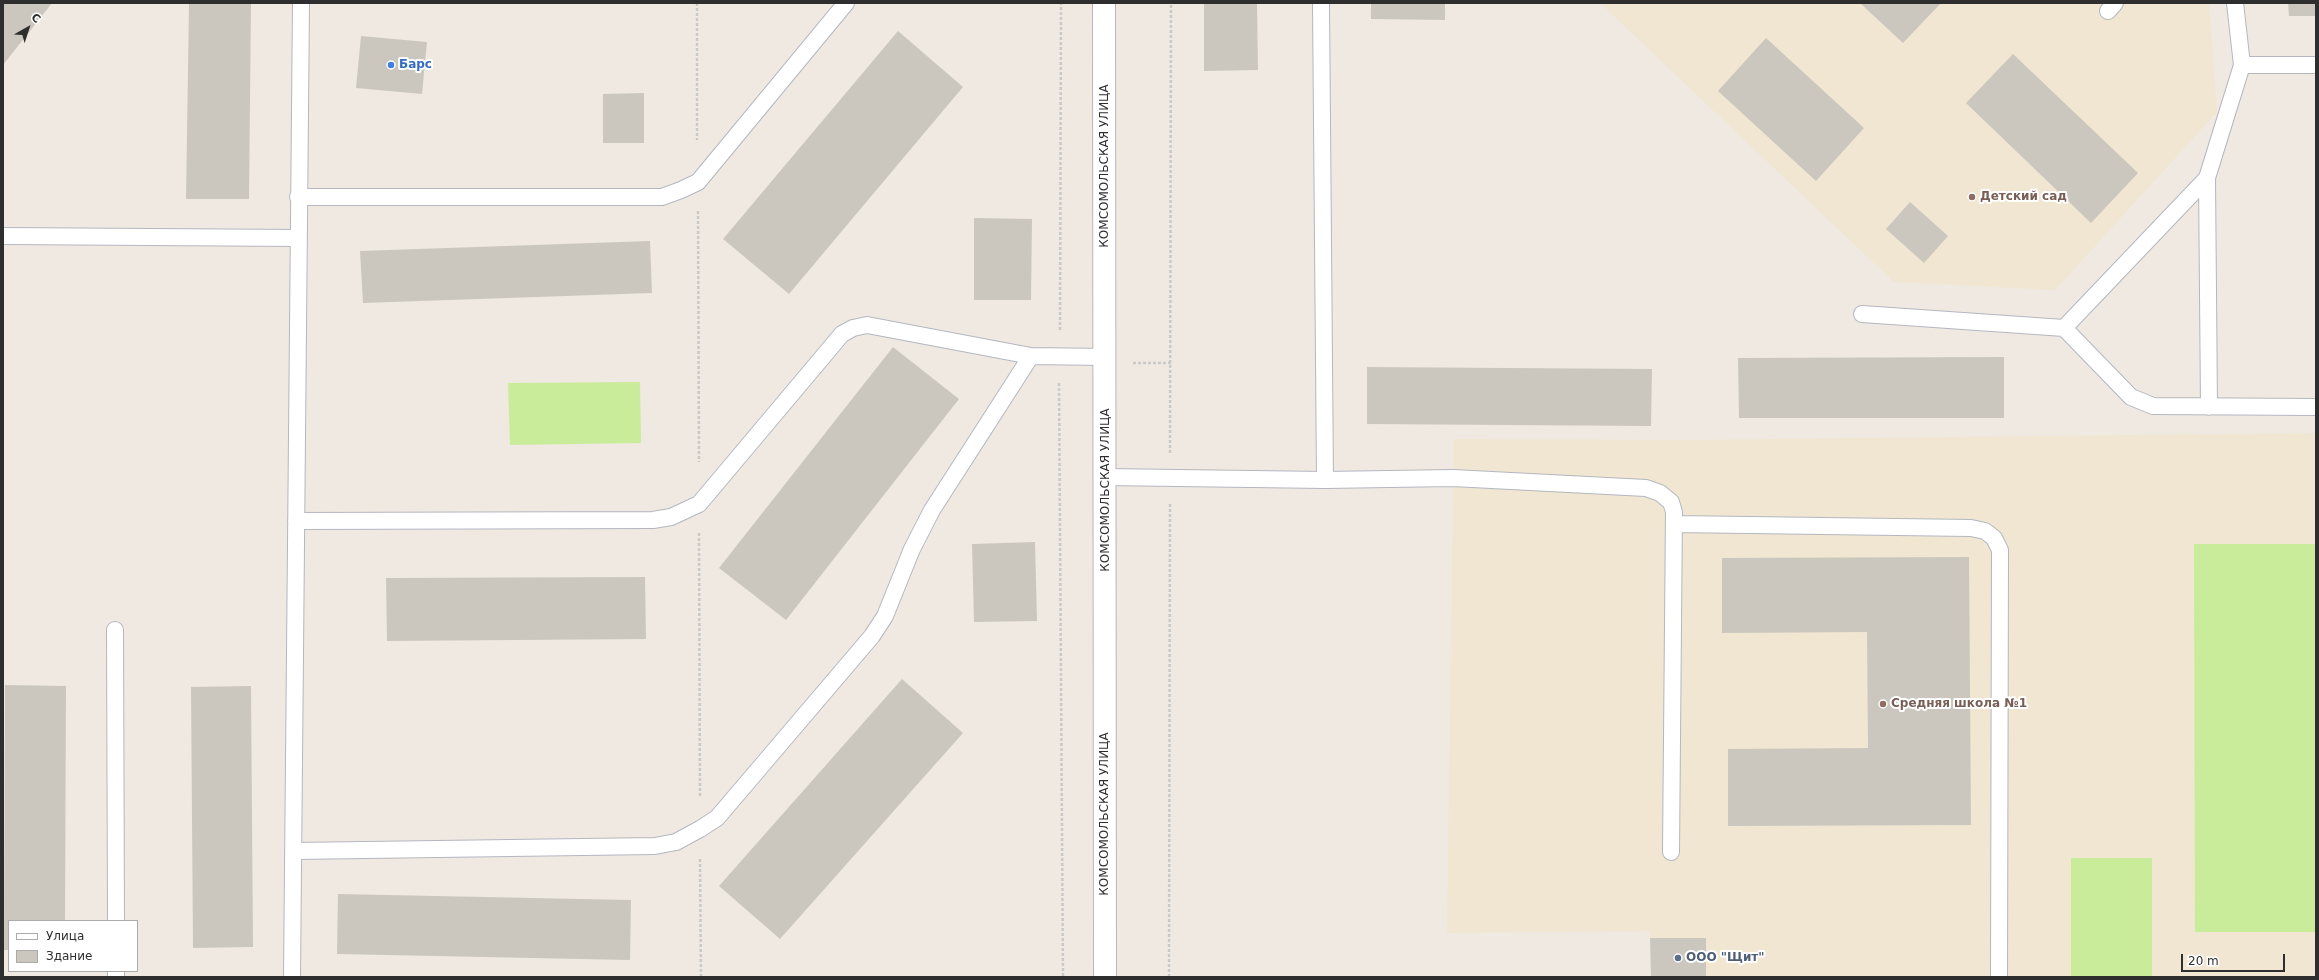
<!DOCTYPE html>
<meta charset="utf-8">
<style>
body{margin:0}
#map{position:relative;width:2319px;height:980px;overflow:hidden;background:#efe9e1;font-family:"DejaVu Sans",sans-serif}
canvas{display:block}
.frame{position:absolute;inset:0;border:4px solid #2e2e2e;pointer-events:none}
.legend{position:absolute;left:8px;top:920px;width:130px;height:52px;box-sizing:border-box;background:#fff;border:1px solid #ababab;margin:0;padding:5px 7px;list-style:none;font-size:12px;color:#2e2e2e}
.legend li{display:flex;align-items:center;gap:8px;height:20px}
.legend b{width:20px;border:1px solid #ababab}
.north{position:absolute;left:8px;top:8px;width:40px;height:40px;-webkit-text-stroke:3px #fff;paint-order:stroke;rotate:39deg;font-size:11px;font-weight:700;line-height:16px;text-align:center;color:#2e2e2e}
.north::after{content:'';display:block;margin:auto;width:14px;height:18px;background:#2e2e2e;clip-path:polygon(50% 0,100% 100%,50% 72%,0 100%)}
.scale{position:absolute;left:2181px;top:954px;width:104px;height:18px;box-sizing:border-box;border:2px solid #2e2e2e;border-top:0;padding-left:5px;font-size:12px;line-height:14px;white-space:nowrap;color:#2e2e2e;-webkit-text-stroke:3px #fff;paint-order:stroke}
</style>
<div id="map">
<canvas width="2319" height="980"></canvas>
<div class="frame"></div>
<ul class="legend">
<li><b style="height:5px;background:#fff"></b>Улица</li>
<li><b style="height:11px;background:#cbc7bf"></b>Здание</li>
</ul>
<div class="north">С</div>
<div class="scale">20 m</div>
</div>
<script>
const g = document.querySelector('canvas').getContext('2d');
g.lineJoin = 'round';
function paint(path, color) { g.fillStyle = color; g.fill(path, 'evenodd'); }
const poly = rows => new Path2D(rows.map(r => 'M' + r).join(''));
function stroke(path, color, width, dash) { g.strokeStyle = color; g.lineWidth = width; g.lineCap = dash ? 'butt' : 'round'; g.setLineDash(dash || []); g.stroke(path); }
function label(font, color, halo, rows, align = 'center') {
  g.font = font + ' "DejaVu Sans",sans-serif'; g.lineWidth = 4; g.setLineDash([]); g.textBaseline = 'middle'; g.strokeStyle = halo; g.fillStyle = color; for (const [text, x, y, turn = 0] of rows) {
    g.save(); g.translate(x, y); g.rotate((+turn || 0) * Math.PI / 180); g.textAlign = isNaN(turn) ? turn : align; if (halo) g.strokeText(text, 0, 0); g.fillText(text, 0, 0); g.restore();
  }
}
paint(poly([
 [1600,3,2209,3,2217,112,2055,290,1894,282],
 [2316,433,2316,977,1706,977,1706,938,1650,938,1650,931,1447,933,1454,439,1690,440]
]), '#f0e6d1');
paint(poly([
 [640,382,641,443,510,445,508,383],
 [2194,544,2316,544,2316,932,2195,932],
 [2071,858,2152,858,2152,977,2071,977]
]), '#c9ec9a');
paint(poly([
 [3,3,52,3,3,65],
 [189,3,251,3,249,199,186,199],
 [1204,3,1257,3,1258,70,1204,71],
 [1371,3,1445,3,1445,20,1371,19],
 [1860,3,1941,3,1903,43],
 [2288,3,2316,3,2316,16,2289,16],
 [898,31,963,87,789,294,723,239],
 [361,36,427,42,422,94,356,88],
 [1766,38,1864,128,1816,181,1718,91],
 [2013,54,2138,173,2091,223,1966,103],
 [644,93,644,143,603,143,603,94],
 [1910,202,1948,236,1924,263,1886,229],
 [974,218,1032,219,1031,300,974,300],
 [650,241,652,293,363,303,360,251],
 [893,347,959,399,786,620,719,568],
 [2004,357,2004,418,1739,418,1738,358],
 [1367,367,1652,369,1651,426,1367,424],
 [1035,542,1037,621,974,622,972,544],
 [1969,557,1971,825,1728,826,1728,749,1868,748,1867,632,1722,633,1722,558],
 [645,577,646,639,387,641,386,578],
 [902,679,963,733,780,939,719,886],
 [5,685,66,686,65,921,9,921,9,950,4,950],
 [251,686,253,947,193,948,191,687],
 [338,894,631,900,630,960,337,954],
 [1650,938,1706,938,1706,977,1651,977]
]), '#cbc7bf');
const lane = poly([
 [1321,3,1325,480],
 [2235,3,2242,65,2316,65],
 [2108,11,2115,3],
 [298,197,662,197,681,190,698,182,846,3],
 [3,236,298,238],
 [1862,314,2064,328,2207,178],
 [2064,328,2131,397,2153,406,2316,407],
 [2209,407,2207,178,2242,65],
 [1105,477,1325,480,1453,478,1646,488,1660,493,1671,502,1674,512,1671,852],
 [296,521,653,520,671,517,699,504,842,334,853,328,867,325,1031,356,1106,357],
 [1674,524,1971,528,1985,531,1994,538,2000,550,1999,977],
 [115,630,116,921],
 [293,851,655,846,676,842,700,829,717,818,872,636,885,616,912,549,932,510,1031,356],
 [116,971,116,977],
 [292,977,301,3]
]);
const secondary = poly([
 [1104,3,1105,977]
]);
stroke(lane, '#b4b7c1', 18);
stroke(secondary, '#b4b7c1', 24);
stroke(poly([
 [697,3,697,140],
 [698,211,699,462],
 [1060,330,1061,3],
 [1133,363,1171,363],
 [1059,383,1063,977],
 [1170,453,1171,3],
 [699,533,700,796],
 [700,859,701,977],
 [1169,977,1170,504]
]), '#c9c9c9', 2.5, [3, 2]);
stroke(lane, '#fff', 16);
stroke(secondary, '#fff', 22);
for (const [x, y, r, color] of [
 [391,65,4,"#3f7fe0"],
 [1972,197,4,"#8d6e63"],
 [1883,704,4,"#8d6e63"],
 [1678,958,4,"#5c6f8a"]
]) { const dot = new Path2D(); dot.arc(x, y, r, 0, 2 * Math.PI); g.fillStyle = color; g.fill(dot); stroke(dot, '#fff', 1.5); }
label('bold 12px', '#366cbe', '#fff', [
 ["Барс",399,65]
], 'left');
label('12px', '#2e2e2e', '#fff', [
 ["КОМСОМОЛЬСКАЯ УЛИЦА",1105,166,-90],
 ["КОМСОМОЛЬСКАЯ УЛИЦА",1106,490,-90],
 ["КОМСОМОЛЬСКАЯ УЛИЦА",1105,814,-90]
]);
label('bold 12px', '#785e54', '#fff', [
 ["Детский сад",1980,197],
 ["Средняя школа №1",1891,704]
], 'left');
label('bold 12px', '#4e5e75', '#fff', [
 ["ООО \"Щит\"",1686,958]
], 'left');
</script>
